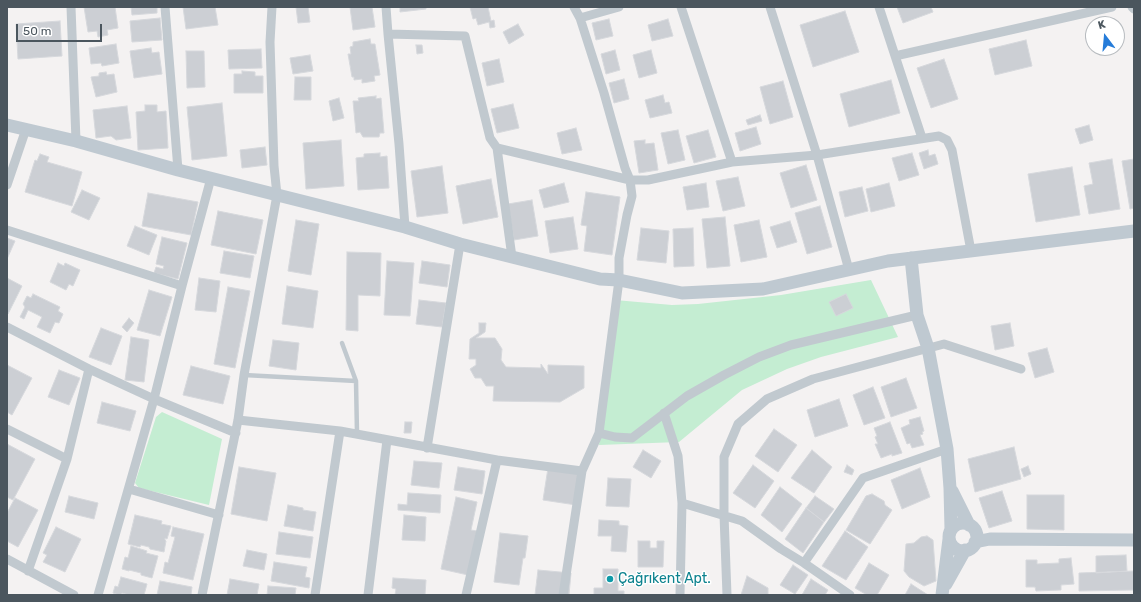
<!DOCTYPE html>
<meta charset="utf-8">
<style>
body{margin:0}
#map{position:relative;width:1141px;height:602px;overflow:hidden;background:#f4f2f2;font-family:Rubik,sans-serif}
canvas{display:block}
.frame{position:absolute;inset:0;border:8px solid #4b565e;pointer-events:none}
.north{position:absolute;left:1085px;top:16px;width:40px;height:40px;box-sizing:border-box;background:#fff;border:1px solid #b7bbbf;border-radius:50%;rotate:344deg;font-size:11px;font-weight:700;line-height:16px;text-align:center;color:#4b565e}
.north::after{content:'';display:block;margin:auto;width:14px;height:18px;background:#267cd9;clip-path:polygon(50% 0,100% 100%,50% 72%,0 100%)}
.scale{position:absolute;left:16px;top:24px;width:86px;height:18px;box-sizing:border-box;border:2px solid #4b565e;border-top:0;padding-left:5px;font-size:12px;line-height:14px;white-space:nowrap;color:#4b565e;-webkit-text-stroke:3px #fff;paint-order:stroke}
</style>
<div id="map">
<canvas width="1141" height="602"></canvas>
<div class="frame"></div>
<div class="north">K</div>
<div class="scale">50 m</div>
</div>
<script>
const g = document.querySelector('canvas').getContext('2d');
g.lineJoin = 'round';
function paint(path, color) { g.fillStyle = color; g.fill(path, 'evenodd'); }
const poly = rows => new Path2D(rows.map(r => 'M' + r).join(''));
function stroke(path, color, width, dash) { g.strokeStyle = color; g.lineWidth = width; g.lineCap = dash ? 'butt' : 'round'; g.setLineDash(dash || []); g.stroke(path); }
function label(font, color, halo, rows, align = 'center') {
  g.font = font + ' Rubik,sans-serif'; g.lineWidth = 3; g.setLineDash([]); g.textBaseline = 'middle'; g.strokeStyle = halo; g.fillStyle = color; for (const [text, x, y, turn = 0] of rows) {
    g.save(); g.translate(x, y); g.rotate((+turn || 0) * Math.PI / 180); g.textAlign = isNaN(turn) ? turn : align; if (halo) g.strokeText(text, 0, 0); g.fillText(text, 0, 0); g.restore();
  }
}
paint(poly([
 [871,280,898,337,821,357,787,369,742,390,679,442,599,445,615,300,672,305,698,304,781,295],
 [162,412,222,439,209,505,139,488,135,483,156,417]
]), '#c4edd2');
const building = poly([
 [84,7,115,7,118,28,107,30,108,35,98,37,97,31,88,32,84,7],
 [131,7,157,7,157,13,132,15,131,7],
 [183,7,215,7,218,25,186,29,183,7],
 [296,7,308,7,310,22,298,23,296,7],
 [350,7,372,7,375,27,353,30,350,7],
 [400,7,426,7,426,9,400,12,400,7],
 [470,7,488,7,491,21,494,20,495,27,490,28,489,22,478,25,476,18,473,19,470,7],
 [897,7,931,7,933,12,903,23,897,7],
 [845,11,859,52,813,67,800,25,845,11],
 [160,18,162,40,132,42,130,21,160,18],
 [609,19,613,36,596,40,592,23,609,19],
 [668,19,673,36,652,41,648,25,668,19],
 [60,21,62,56,18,59,16,24,60,21],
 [518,24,524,35,509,44,503,32,518,24],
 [370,39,371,44,375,44,380,75,374,76,375,81,362,83,362,79,354,80,354,77,352,77,348,54,351,54,350,47,353,46,353,42,370,39],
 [1026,40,1032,66,995,75,989,49,1026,40],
 [116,44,119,63,102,66,101,63,91,64,89,48,116,44],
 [416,45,422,45,423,53,417,54,416,45],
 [151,48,152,53,159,52,162,74,134,78,130,51,151,48],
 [261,49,262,68,229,69,228,50,261,49],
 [615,50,620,70,606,74,601,54,615,50],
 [651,50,657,73,639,78,633,55,651,50],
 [186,51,204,51,205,87,187,88,186,51],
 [310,55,313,71,293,74,290,58,310,55],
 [499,59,504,82,487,86,482,63,499,59],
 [944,59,958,99,931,108,917,68,944,59],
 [242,71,255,72,255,76,263,76,263,93,234,93,234,74,242,74,242,71],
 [106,72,107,75,114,74,117,92,96,97,91,77,99,76,99,73,106,72],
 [295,77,311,77,311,100,294,100,295,77],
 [624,79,629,99,614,103,609,83,624,79],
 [891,80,900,113,849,127,840,94,891,80],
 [783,81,793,117,770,124,760,87,783,81],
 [663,95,665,103,669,102,672,113,650,118,645,100,663,95],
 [376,96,376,99,381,98,384,133,380,133,379,137,363,137,360,132,356,133,353,101,359,101,358,98,376,96],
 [339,98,344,118,333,121,329,101,339,98],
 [222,103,227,156,192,160,187,107,222,103],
 [513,104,519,128,497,133,491,109,513,104],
 [145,105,157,105,157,112,166,111,168,148,138,150,136,112,145,111,145,105],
 [127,106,131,138,116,140,111,136,96,138,93,110,127,106],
 [760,115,762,121,748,125,746,120,760,115],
 [1089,125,1093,140,1080,144,1075,129,1089,125],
 [756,127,761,144,740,151,735,133,756,127],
 [576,128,582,150,562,154,557,133,576,128],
 [678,130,685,160,668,164,661,133,678,130],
 [708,130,716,157,694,163,686,136,708,130],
 [341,140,344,186,306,189,303,143,341,140],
 [645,140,645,144,654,143,658,170,639,173,634,141,645,140],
 [265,147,267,165,242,168,240,150,265,147],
 [928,150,929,156,935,154,938,164,924,169,919,153,928,150],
 [380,153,380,157,387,156,389,188,358,190,356,158,364,157,364,154,380,153],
 [912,153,919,175,899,181,892,158,912,153],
 [40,154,49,157,47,162,82,172,72,206,25,192,35,160,37,161,40,154],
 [1112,159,1120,209,1089,214,1084,186,1093,184,1089,163,1112,159],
 [1134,159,1134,208,1130,209,1122,161,1134,159],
 [806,165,817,200,791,208,780,173,806,165],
 [442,166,448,213,417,217,411,171,442,166],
 [1072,167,1080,215,1036,222,1028,174,1072,167],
 [738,177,745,206,723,211,716,181,738,177],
 [491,179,498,217,463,224,456,186,491,179],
 [564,183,569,202,544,208,539,190,564,183],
 [706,183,709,207,687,210,683,187,706,183],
 [889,183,895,206,871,212,866,189,889,183],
 [862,187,868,211,845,217,839,192,862,187],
 [82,190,100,198,89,220,71,212,82,190],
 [586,192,620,197,612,255,584,251,587,226,581,225,586,192],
 [148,193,198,202,191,235,142,226,148,193],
 [532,200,538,236,514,240,508,204,532,200],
 [820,206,832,247,807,254,795,213,820,206],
 [218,211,263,220,256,254,211,245,218,211],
 [573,217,578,249,550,253,545,221,573,217],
 [725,217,730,266,707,268,702,219,725,217],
 [296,220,319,224,311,275,288,271,296,220],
 [759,220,767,257,741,262,734,225,759,220],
 [790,221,797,242,777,248,770,227,790,221],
 [135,226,157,235,149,255,127,246,135,226],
 [641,228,669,231,666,263,637,260,641,228],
 [693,228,694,266,674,267,673,229,693,228],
 [162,237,187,243,178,279,154,273,156,267,163,269,164,266,156,264,162,237],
 [7,238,15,241,7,259,7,238],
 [224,251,254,256,250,278,220,273,224,251],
 [347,252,381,253,380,296,358,295,358,331,346,330,347,252],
 [387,261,414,263,410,316,384,315,387,261],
 [422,261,450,265,447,287,419,283,422,261],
 [58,263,64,266,65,263,80,270,73,286,69,284,66,290,50,282,58,263],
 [7,278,22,286,8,314,7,314,7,278],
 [199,278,220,281,216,312,195,310,199,278],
 [287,286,318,291,313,328,282,324,287,286],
 [228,287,250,291,235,368,214,364,228,287],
 [149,290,172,297,160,336,137,330,149,290],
 [33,294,60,307,58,311,63,314,59,323,55,322,50,333,37,327,42,317,28,310,24,319,20,317,25,307,23,304,27,296,31,298,33,294],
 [846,294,853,308,836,316,829,302,846,294],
 [419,300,446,303,442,327,416,324,419,300],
 [129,318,134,323,127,332,122,327,129,318],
 [479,323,486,323,485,332,476,338,495,338,502,349,501,360,506,367,541,368,541,364,548,374,548,365,584,366,584,388,560,402,493,401,494,386,486,386,481,378,475,378,470,369,476,365,476,359,469,359,470,339,479,333,479,323],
 [1010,323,1014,346,995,350,991,326,1010,323],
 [101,328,122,336,111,365,89,357,101,328],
 [131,337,149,340,144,382,125,380,131,337],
 [273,340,299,343,296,370,269,366,273,340],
 [1047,348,1054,372,1035,378,1028,353,1047,348],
 [7,365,32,378,12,415,7,412,7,365],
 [191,366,230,376,223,404,183,395,191,366],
 [59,370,80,378,69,405,48,397,59,370],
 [906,378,917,408,891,417,881,387,906,378],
 [873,387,885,418,864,425,853,395,873,387],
 [839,399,848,426,815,437,807,410,839,399],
 [102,402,136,411,130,431,97,423,102,402],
 [920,417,924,431,922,432,923,434,920,435,924,445,912,448,910,443,907,444,901,428,910,424,909,420,920,417],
 [405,422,412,422,411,433,404,433,405,422],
 [890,422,902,453,892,456,892,454,881,458,875,444,878,444,875,437,877,436,874,428,890,422],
 [774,429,797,445,778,472,755,456,774,429],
 [7,444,35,459,13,500,7,497,7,444],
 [1014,447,1021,479,975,492,968,459,1014,447],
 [643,450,661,461,651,478,633,467,643,450],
 [812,450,832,467,814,493,791,478,812,450],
 [414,461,442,463,439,488,411,485,414,461],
 [753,465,774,481,755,508,733,493,753,465],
 [847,465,854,470,852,475,844,472,847,465],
 [1028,466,1031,474,1024,477,1021,469,1028,466],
 [239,467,276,473,267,521,231,514,239,467],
 [458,467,485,471,482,494,454,490,458,467],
 [548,468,579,472,576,505,543,500,548,468],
 [920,468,930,497,902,509,891,480,920,468],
 [608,478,631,479,629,507,606,506,608,478],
 [780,487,802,504,782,532,761,515,780,487],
 [1002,491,1012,521,989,528,979,498,1002,491],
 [408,493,441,495,440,513,398,510,398,504,407,505,408,493],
 [872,494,884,501,885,505,892,510,870,544,846,530,866,496,872,494],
 [1027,495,1064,495,1064,530,1027,529,1027,495],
 [69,496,98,503,94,519,65,512,69,496],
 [815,496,834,509,824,522,806,508,815,496],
 [456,497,477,502,471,530,477,531,468,575,441,569,456,497],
 [15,498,38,510,18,547,7,541,7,513,15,498],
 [288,505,303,508,303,510,316,512,313,531,284,526,288,505],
 [806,508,824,522,803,553,785,539,806,508],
 [135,515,162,521,161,524,171,526,167,539,165,538,165,540,166,541,164,552,150,549,149,547,141,545,140,547,128,544,135,515],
 [404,515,426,517,425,541,402,540,404,515],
 [599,520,619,521,619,525,628,526,626,552,611,551,612,536,598,536,599,520],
 [56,527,81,539,65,572,43,562,47,555,43,553,56,527],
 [173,527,204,534,193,580,163,573,165,562,168,563,175,537,171,536,173,527],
 [845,531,868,547,846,580,822,566,845,531],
 [279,532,313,537,310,558,276,554,279,532],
 [500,533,528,536,525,558,523,558,519,585,494,582,500,533],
 [927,536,933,540,936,581,924,586,909,577,904,571,906,544,914,543,921,537,927,536],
 [638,541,650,541,650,548,657,548,657,541,664,541,663,567,638,567,638,541],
 [131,546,147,551,146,553,158,556,152,578,141,575,141,573,129,570,129,571,122,569,125,557,128,558,131,546],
 [247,550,267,554,264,570,243,566,247,550],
 [1126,555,1127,571,1096,573,1096,556,1126,555],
 [1071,558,1074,584,1061,585,1061,590,1036,591,1035,587,1026,587,1026,560,1037,560,1037,564,1059,563,1059,559,1071,558],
 [274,562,307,567,305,577,310,578,309,588,271,581,274,562],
 [869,563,889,575,877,595,867,595,855,588,869,563],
 [793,565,808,575,795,594,780,585,793,565],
 [603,569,618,569,618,591,624,591,624,595,594,595,594,588,603,588,603,569],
 [538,570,571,573,569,595,535,595,538,570],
 [1134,571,1134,590,1079,591,1079,573,1134,571],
 [747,576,768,588,768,595,741,595,747,576],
 [121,577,147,584,144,595,129,595,122,593,121,595,119,595,113,593,115,586,118,587,121,577],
 [393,578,426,580,425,595,395,595,396,589,392,588,393,578],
 [230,579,259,584,257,595,227,595,230,579],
 [811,579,828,590,825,595,802,595,811,579],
 [160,581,192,587,191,595,157,595,160,581],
 [911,584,928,595,905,595,911,584],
 [268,586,296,588,295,595,267,595,268,586]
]);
paint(building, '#cccfd4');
stroke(building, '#d6d8dc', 1);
stroke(poly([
 [342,343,356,381,357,434],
 [244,375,356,381]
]), '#c1c9cf', 4.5);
stroke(poly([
 [71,7,76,141],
 [165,7,178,170],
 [386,7,388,34,399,144,405,227],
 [681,7,732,162],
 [770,7,817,155,849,270],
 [879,7,922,138],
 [1132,7,1134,9],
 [580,18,619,7],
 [388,34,465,36,490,138,497,148,512,257],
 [895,56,1112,7],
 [497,148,630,180,648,180,732,162,817,155,939,136,947,140,952,150,971,251],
 [7,185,26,129],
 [7,230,182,286],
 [7,327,89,369,154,399,236,433],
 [664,413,678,456,682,503,680,595],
 [238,420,340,431,497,460,582,471],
 [7,429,67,459],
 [599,433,615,437,632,438,687,396,724,375,759,357,791,345,917,315],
 [427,448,460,244],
 [129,489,219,515],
 [682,503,742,521,781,549,804,563,850,595],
 [7,559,74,595],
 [804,563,863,478,947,449],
 [28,571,67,459,89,369],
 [98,595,154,399,182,286,211,178],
 [202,595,238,420,244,375,277,195,274,166,270,42,272,7],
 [315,595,340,431],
 [368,595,387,440],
 [466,595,497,460],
 [563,595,582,471,599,433,619,280,619,258,627,215,632,196,630,180,625,168,604,93,580,18,574,7],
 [727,595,724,515,724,457,738,424,767,399,813,379,944,344,1021,369]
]), '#c1c9cf', 9);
stroke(poly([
 [7,125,76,141,178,170,405,227,460,244,600,279,619,280,682,293,763,289,888,261,1134,231],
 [911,258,917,315,928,348,947,449,950,488,951,529],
 [952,491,969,525],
 '949 537a14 14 0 1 1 28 0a14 14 0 1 1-28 0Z',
 [975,542,990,539,1134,540],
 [946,584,965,550],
 [942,595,949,539]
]), '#bfc9d1', 13);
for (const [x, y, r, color] of [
 [610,579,4,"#0f9aa8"]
]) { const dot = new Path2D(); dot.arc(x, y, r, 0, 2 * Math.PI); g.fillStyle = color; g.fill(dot); stroke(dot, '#fff', 1.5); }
label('14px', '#0d838f', '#fff', [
 ["Çağrıkent Apt.",618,579]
], 'left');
</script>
